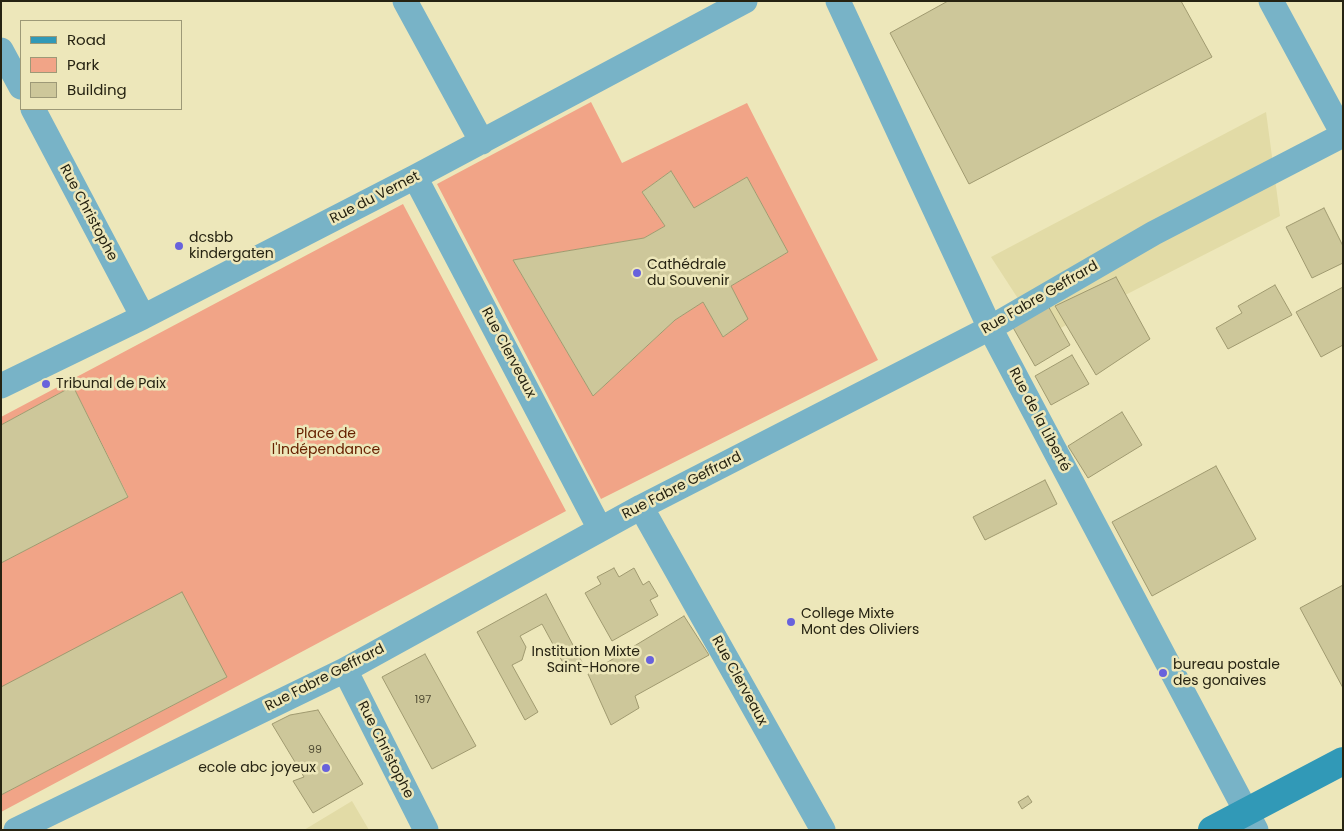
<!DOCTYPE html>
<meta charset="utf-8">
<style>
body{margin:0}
#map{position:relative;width:1344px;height:831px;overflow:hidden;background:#ede7ba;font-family:Poppins,sans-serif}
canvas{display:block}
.frame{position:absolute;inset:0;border:2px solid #262312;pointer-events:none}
.legend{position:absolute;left:20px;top:20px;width:162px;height:90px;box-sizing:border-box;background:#ede7ba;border:1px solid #9d9977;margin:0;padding:6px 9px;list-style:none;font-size:15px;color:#262312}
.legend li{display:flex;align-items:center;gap:10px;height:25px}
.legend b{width:25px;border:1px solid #9d9977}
</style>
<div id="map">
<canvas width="1344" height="831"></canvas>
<div class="frame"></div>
<ul class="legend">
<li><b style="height:6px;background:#3199b7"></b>Road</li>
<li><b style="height:14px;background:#f1a487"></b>Park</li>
<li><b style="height:14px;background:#cdc79a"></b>Building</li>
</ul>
</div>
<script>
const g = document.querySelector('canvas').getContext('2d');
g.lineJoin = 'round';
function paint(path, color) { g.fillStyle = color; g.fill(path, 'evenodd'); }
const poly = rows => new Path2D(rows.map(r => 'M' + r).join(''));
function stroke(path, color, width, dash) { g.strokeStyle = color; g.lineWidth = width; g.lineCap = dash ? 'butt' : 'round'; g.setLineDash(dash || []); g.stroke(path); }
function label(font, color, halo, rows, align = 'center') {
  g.font = font + ' Poppins,sans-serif'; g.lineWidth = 5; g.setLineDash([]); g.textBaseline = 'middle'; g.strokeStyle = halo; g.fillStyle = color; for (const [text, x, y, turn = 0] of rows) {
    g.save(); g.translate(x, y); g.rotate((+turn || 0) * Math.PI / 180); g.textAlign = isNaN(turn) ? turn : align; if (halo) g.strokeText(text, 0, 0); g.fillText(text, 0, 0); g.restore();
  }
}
paint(poly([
 [1266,112,1280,216,1043,337,991,257],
 [352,801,369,830,304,830]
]), '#e2dba6');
paint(poly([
 [591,102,622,163,747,103,878,360,601,499,437,184],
 [671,171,694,208,747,177,788,252,731,286,747,319,723,337,703,302,675,320,593,396,513,260,644,238,665,226,642,192],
 [403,204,566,511,1,812,1,795,227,677,1,687,1,563,128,496,73,386,1,425,1,417]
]), '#f1a487');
const building = poly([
 [948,1,1181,1,1212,57,969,184,890,33,948,1],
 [671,171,694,208,747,177,788,252,731,286,748,319,723,337,703,302,675,320,593,396,513,260,644,238,665,226,642,192,671,171],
 [1324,208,1343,246,1343,263,1312,278,1286,227,1324,208],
 [1116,277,1150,339,1096,375,1055,306,1116,277],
 [1275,285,1292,315,1228,349,1216,328,1242,313,1238,306,1275,285],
 [1343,287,1343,345,1321,357,1296,312,1343,287],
 [1047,304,1070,345,1035,366,1011,324,1047,304],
 [1072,355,1089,384,1051,405,1035,376,1072,355],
 [73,386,128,497,1,563,1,425,73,386],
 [1122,412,1142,445,1088,478,1068,446,1122,412],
 [1216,466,1256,539,1152,596,1112,522,1216,466],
 [1045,480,1057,504,985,540,973,517,1045,480],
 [614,568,619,577,634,568,643,585,649,581,658,596,650,600,658,615,612,641,585,593,601,584,597,577,614,568],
 [1343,585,1343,688,1300,608,1343,585],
 [182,592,227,677,1,795,1,687,182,592],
 [546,594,583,664,568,672,542,624,520,636,526,647,522,660,512,665,538,712,525,720,477,632,546,594],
 [684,616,709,655,635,696,639,708,611,725,588,674,684,616],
 [425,654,476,746,432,769,382,677,425,654],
 [318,710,363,784,313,813,293,781,304,777,272,724,290,715,318,710],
 [1028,796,1032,802,1022,809,1018,802,1028,796]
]);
paint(building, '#cdc79a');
stroke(building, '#a09a70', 1);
stroke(poly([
 [405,1,482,142],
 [838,1,990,328,1256,830],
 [1271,1,1343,134],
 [1,50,21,87],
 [33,109,143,317],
 [415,177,600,529],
 [1,386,143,317,415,177,745,1],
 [641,507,823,830],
 [345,670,426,830],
 [16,830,345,670,641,507,990,328,1154,233,1343,135]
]), '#78b3c7', 25);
stroke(poly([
 [1212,830,1343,761]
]), '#3199b7', 28);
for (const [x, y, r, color] of [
 [179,246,5,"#6862dc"],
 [637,273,5,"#6862dc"],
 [46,384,5,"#6862dc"],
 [791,622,5,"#6862dc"],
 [650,660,5,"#6862dc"],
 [1163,673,5,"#6862dc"],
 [326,768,5,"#6862dc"]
]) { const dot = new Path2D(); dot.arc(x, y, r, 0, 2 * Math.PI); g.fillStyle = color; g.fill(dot); stroke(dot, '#ede7ba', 2); }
label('11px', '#504c34', null, [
 ["197",423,700],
 ["99",315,750]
]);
label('14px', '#262312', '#ede7ba', [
 ["Rue du Vernet",375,198,-27],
 ["Rue Christophe",88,213,62],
 ["Rue Fabre Geffrard",1040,298,-30],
 ["Rue Clerveaux",508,353,62],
 ["Rue de la Liberté",1039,420,62],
 ["Rue Fabre Geffrard",682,486,-27],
 ["Rue Fabre Geffrard",325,678,-27],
 ["Rue Clerveaux",739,681,61],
 ["Rue Christophe",385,750,63]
]);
label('14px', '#262312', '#ede7ba', [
 ["dcsbb",189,238],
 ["kindergaten",189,254],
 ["Cathédrale",647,265],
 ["du Souvenir",647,281],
 ["Tribunal de Paix",56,384],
 ["College Mixte",801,614],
 ["Mont des Oliviers",801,630],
 ["Institution Mixte",640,652,"right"],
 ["Saint-Honore",640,668,"right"],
 ["bureau postale",1173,665],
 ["des gonaives",1173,681],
 ["ecole abc joyeux",316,768,"right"]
], 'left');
label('14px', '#672100', '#ede7ba', [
 ["Place de",326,434],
 ["l'Indépendance",326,450]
]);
</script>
